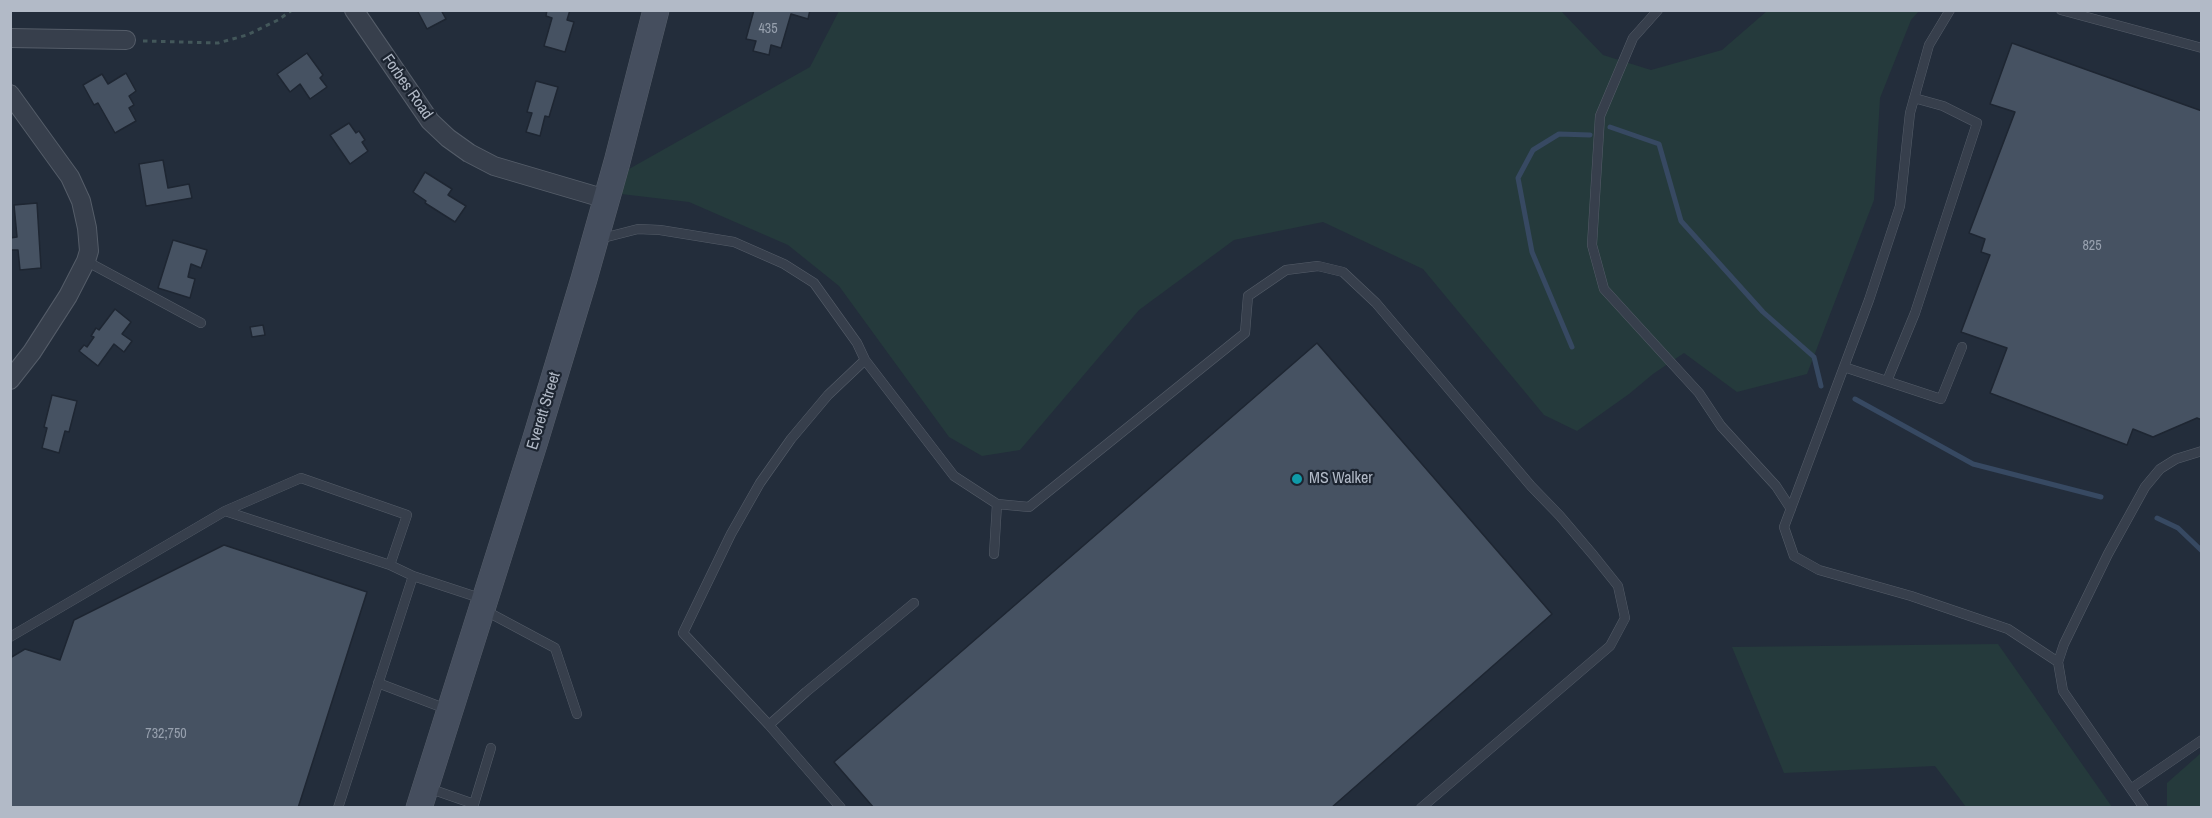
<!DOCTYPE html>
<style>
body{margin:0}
#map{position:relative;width:2212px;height:818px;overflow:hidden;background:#232d3b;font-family:"Archivo Narrow",sans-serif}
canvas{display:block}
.frame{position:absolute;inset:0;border:12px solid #b2bac7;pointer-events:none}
</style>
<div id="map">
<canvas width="2212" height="818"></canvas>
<div class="frame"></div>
</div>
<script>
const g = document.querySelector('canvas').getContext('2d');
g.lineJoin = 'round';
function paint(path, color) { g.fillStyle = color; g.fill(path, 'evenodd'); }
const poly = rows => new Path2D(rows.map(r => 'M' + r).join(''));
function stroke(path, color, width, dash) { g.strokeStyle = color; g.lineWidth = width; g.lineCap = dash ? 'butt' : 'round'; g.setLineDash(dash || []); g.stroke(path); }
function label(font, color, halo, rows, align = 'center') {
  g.font = font + ' "Archivo Narrow",sans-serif'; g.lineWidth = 4.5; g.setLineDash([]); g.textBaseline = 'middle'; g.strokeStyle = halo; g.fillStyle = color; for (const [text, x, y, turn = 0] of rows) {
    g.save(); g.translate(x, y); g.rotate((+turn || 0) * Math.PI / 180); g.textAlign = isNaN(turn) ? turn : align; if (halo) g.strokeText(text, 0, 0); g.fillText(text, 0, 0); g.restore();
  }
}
paint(poly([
 [839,11,1561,11,1603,55,1651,70,1722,50,1767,11,1919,11,1911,20,1880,98,1874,200,1807,374,1737,392,1684,353,1653,374,1629,394,1577,431,1544,415,1423,269,1323,222,1234,240,1139,310,1020,450,982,456,949,437,839,286,788,245,689,202,621,194,629,169,810,67],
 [1998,644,2112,807,1966,807,1935,766,1784,773,1732,647],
 [2201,753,2201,807,2167,807,2167,783]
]), '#253a3c');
stroke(poly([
 [1610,127,1659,144,1681,221,1763,312,1814,357,1821,386],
 [1572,347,1532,252,1518,178,1533,150,1559,134,1590,135],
 [1855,399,1973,464,2101,497],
 [2157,518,2178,528,2202,551]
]), '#374962', 5);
const building = poly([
 [417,10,441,10,446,19,427,29,417,10],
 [547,10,570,10,567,20,574,22,565,52,544,46,552,18,546,16,547,10],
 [754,10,810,10,808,19,791,14,781,48,771,45,769,55,753,51,756,41,746,39,754,10],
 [2012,43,2202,111,2202,420,2197,418,2153,437,2133,429,2127,445,1990,393,2007,348,1961,332,1990,255,1981,252,1985,239,1969,233,2015,112,1990,104,2012,43],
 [307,53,323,75,320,78,327,87,310,99,300,84,290,92,277,74,307,53],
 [126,73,136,91,129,96,134,105,129,108,136,121,115,133,98,103,94,105,83,85,102,74,108,84,126,73],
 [536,81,558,87,549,117,545,116,540,136,526,132,532,113,527,112,536,81],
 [349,123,356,133,359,131,365,140,362,142,368,151,350,164,330,135,349,123],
 [163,160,168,188,189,184,192,198,146,206,139,164,163,160],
 [425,172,452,189,448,195,466,206,455,222,425,203,426,201,413,192,425,172],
 [37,203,41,268,20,270,18,250,10,250,10,238,17,237,14,205,37,203],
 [173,240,207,250,201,268,191,264,188,277,195,279,190,298,158,288,173,240],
 [115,309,131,322,122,334,132,341,124,352,114,344,98,366,79,351,84,345,87,347,94,337,91,336,96,328,99,330,115,309],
 [263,325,265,335,252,337,250,327,263,325],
 [1317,343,1552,614,1331,808,874,808,834,762,1317,343],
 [52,395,77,401,69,432,65,431,59,453,42,448,47,428,44,427,52,395],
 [224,545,367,592,298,808,10,808,10,658,25,649,60,660,74,620,224,545]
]);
paint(building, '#465262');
stroke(building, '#1e2632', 1.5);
const lane = poly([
 [1658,10,1633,38,1600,116,1592,245,1604,289,1699,393,1721,426,1776,486,1791,509],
 [1950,10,1929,45,1910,113,1900,206,1869,300,1784,527,1794,556,1819,570,1911,596,2008,629,2058,662],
 [2061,10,2202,48],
 [599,239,638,229,660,230,734,242,784,264,814,283,857,343,865,360,954,476,997,504,994,554],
 [86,261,201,323],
 [1844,367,1941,399,1962,347],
 [1887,381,1915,313,1977,123,1943,106,1914,98],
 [997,504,1029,507,1245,333,1248,296,1286,270,1318,266,1343,272,1376,303,1531,486,1560,516,1594,556,1618,586,1625,618,1610,646,1421,808],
 [225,511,301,478,407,515,390,565],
 [484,610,555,648,577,714],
 [10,637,225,511,390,565,413,576,483,599],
 [378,683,449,710],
 [769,725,683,633,731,534,760,483,791,439,828,395,865,360],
 [428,788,474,804,473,808],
 [2132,788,2202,740],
 [474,804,491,748],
 [338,808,413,576],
 [841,808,769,725,806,692,914,603],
 [2144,808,2063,691,2058,662,2064,644,2108,554,2145,487,2160,469,2176,459,2202,451]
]);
const street = poly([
 [354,10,430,121,448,138,469,153,494,166,606,199],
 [10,38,126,40],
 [10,94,70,177,81,201,87,228,89,251,86,261,68,296,32,352,10,380]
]);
const secondary = poly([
 [419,808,535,441,584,279,617,162,656,10]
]);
stroke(lane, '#555d69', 10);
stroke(street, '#555d69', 20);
stroke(secondary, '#555d69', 27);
stroke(poly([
 [143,41,218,43,247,35,278,20,292,10]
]), '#43575a', 3, [4.5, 4.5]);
stroke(lane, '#373f4c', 9);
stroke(street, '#373f4c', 18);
stroke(secondary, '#454e5e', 26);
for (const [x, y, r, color] of [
 [1297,479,6,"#0f9aa8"]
]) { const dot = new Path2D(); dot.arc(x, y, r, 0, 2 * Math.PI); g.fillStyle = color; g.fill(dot); stroke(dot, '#1c2430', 2); }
label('14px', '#97a0ae', null, [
 ["435",768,29],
 ["825",2092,246],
 ["732;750",166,734]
]);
label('16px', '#b2bac7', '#1c2430', [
 ["Forbes Road",407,87,55],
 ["Everett Street",544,411,-73]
]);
label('16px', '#b2bac7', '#1c2430', [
 ["MS Walker",1309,479]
], 'left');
</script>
